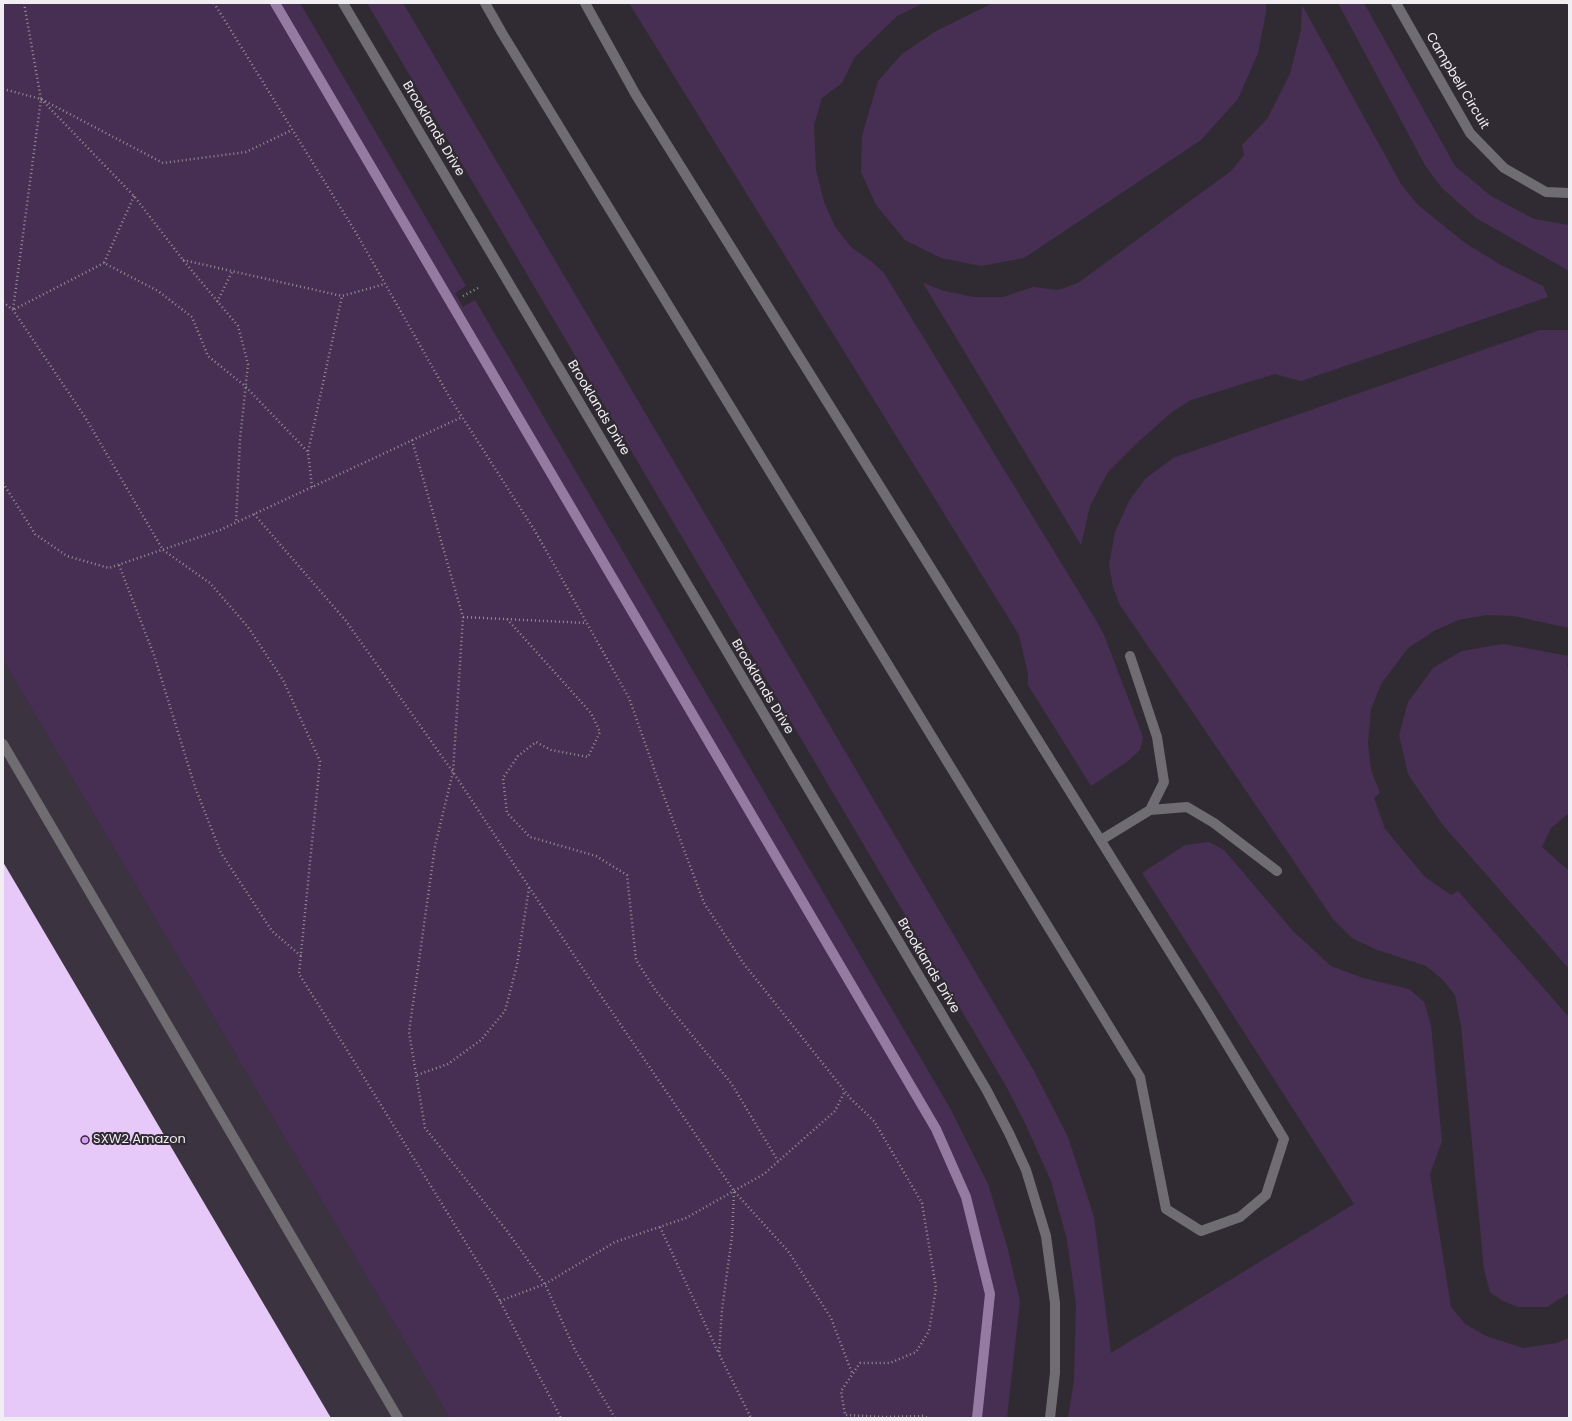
<!DOCTYPE html>
<style>
body{margin:0}
#map{position:relative;width:1572px;height:1421px;overflow:hidden;background:#302b32;font-family:Poppins,sans-serif}
canvas{display:block}
.frame{position:absolute;inset:0;border:4px solid #f1eef3;pointer-events:none}
</style>
<div id="map">
<canvas width="1572" height="1421"></canvas>
<div class="frame"></div>
</div>
<script>
const g = document.querySelector('canvas').getContext('2d');
g.lineJoin = 'round';
function paint(path, color) { g.fillStyle = color; g.fill(path, 'evenodd'); }
const poly = rows => new Path2D(rows.map(r => 'M' + r).join(''));
function stroke(path, color, width, dash) { g.strokeStyle = color; g.lineWidth = width; g.lineCap = dash ? 'butt' : 'round'; g.setLineDash(dash || []); g.stroke(path); }
function label(font, color, halo, rows, align = 'center') {
  g.font = font + ' Poppins,sans-serif'; g.lineWidth = 4; g.setLineDash([]); g.textBaseline = 'middle'; g.strokeStyle = halo; g.fillStyle = color; for (const [text, x, y, turn = 0] of rows) {
    g.save(); g.translate(x, y); g.rotate((+turn || 0) * Math.PI / 180); g.textAlign = isNaN(turn) ? turn : align; if (halo) g.strokeText(text, 0, 0); g.fillText(text, 0, 0); g.restore();
  }
}
paint(poly([
 [3,660,450,1418,3,1418]
]), '#3b3340');
paint(poly([
 [3,3,300,3,466,286,455,293,463,307,475,300,950,1108,988,1184,1007,1246,1020,1301,1007,1418,450,1418,3,660],
 [367,3,403,3,1034,1071,1068,1137,1094,1217,1111,1353,1354,1204,1142,873,1185,845,1209,842,1224,850,1293,931,1331,966,1363,978,1409,989,1424,1002,1431,1025,1442,1141,1430,1174,1451,1307,1465,1324,1486,1336,1523,1348,1557,1343,1569,1338,1569,1418,1068,1418,1074,1380,1076,1304,1067,1240,1051,1181,1025,1123,1006,1086],
 [629,3,924,3,897,16,854,58,842,83,822,98,814,125,816,170,824,202,835,227,852,248,871,261,884,273,1096,620,1104,635,1143,737,1140,750,1128,761,1091,786,1028,685,1028,674,1019,635],
 [993,3,1266,3,1266,12,1258,53,1238,99,1201,140,1024,258,981,266,941,258,905,240,876,205,861,172,862,136,878,81,902,54,936,31],
 [1338,3,1364,3,1455,166,1491,196,1534,219,1569,225,1569,271,1476,218,1443,189,1426,167],
 [1302,5,1401,184,1417,204,1465,243,1501,265,1543,286,1548,297,1301,381,1275,374,1191,400,1172,412,1137,443,1108,472,1090,506,1081,545,923,283,944,291,974,297,1003,297,1033,287,1058,290,1078,283,1231,171,1244,155,1242,145,1267,119,1290,74,1301,30],
 [1540,330,1569,330,1569,628,1514,616,1487,615,1458,620,1434,631,1408,648,1381,684,1371,709,1368,744,1371,770,1380,793,1374,798,1385,829,1425,877,1451,895,1458,891,1569,1017,1569,1293,1547,1307,1518,1307,1503,1301,1490,1292,1484,1270,1461,1026,1455,995,1442,979,1426,966,1375,949,1352,938,1333,919,1120,605,1113,587,1109,564,1115,532,1129,501,1145,479,1173,458],
 [1503,644,1569,656,1567,666,1569,668,1569,813,1551,828,1542,847,1569,871,1569,969,1442,824,1408,774,1399,735,1408,702,1433,668,1462,651]
]), '#472f53');
stroke(poly([
 [275,3,936,1129,966,1197,990,1294,977,1418]
]), '#957ba2', 10);
paint(poly([
 [3,862,331,1418,3,1418]
]), '#e7c9f9');
stroke(poly([
 [24,3,41,99,13,310,104,263],
 [214,3,355,231,450,398,535,531,629,698,662,791,704,903,744,964,851,1099,874,1121,922,1203,936,1288,929,1331,916,1352,890,1363,860,1363,841,1391,845,1415,885,1417,925,1416,927,1418],
 [1568,3,1569,5],
 [3,89,41,99,163,163,246,152,292,130],
 [41,99,134,196,183,260,238,326,248,364,240,440,236,523],
 [134,196,104,263,158,291,192,317,208,356,245,386,308,452],
 [183,260,342,296,385,284],
 [463,296,478,288],
 [3,302,13,310,85,417,163,550,210,583,248,627,283,680,320,761,299,974,347,1050,490,1282,561,1418],
 [217,302,233,270],
 [412,440,463,617,453,772,435,846,409,1032,425,1128,507,1231,545,1284,575,1350,615,1418],
 [3,483,35,534,67,556,109,568,220,530,462,417],
 [312,487,308,452,342,296],
 [254,514,346,621,453,772,597,990,734,1191,788,1251,831,1318,852,1373],
 [119,565,154,655,195,787,221,853,272,931,301,956],
 [463,617,587,623],
 [507,619,591,713,600,732,588,757,551,750,536,742,518,756,503,778,507,813,530,837,596,856,627,875,636,960,656,991,731,1083,778,1161],
 [417,1075,448,1064,481,1040,505,1011,517,965,529,888],
 [734,1192,732,1236,722,1310,719,1354,751,1418],
 [660,1227,719,1354],
 [500,1301,545,1284,615,1242,686,1218,764,1174,835,1111,845,1091]
]), '#938f95', 2.5, [1, 3]);
stroke(poly([
 [485,3,502,33,1140,1077,1166,1209,1201,1231,1240,1217,1266,1195,1284,1139,1205,1008,636,95,585,3],
 [1396,3,1470,133,1504,168,1546,192,1569,193],
 [3,744,398,1418],
 [1150,810,1187,807,1214,823,1277,871],
 [1101,840,1150,810,1164,782,1157,737,1130,656]
]), '#6f6d71', 10);
stroke(poly([
 [343,3,986,1089,1009,1133,1026,1170,1046,1236,1055,1303,1055,1373,1050,1418]
]), '#6f6d71', 10);
for (const [x, y, r, color] of [
 [85,1140,4,"#d89bf8"]
]) { const dot = new Path2D(); dot.arc(x, y, r, 0, 2 * Math.PI); g.fillStyle = color; g.fill(dot); stroke(dot, '#302b32', 1.5); }
label('13px', '#f1eef3', '#302b32', [
 ["Campbell Circuit",1457,81,59],
 ["Brooklands Drive",433,129,59],
 ["Brooklands Drive",598,408,59],
 ["Brooklands Drive",762,687,59],
 ["Brooklands Drive",928,966,59]
]);
label('13px', '#f1eef3', '#302b32', [
 ["SXW2 Amazon",93,1140]
], 'left');
</script>
